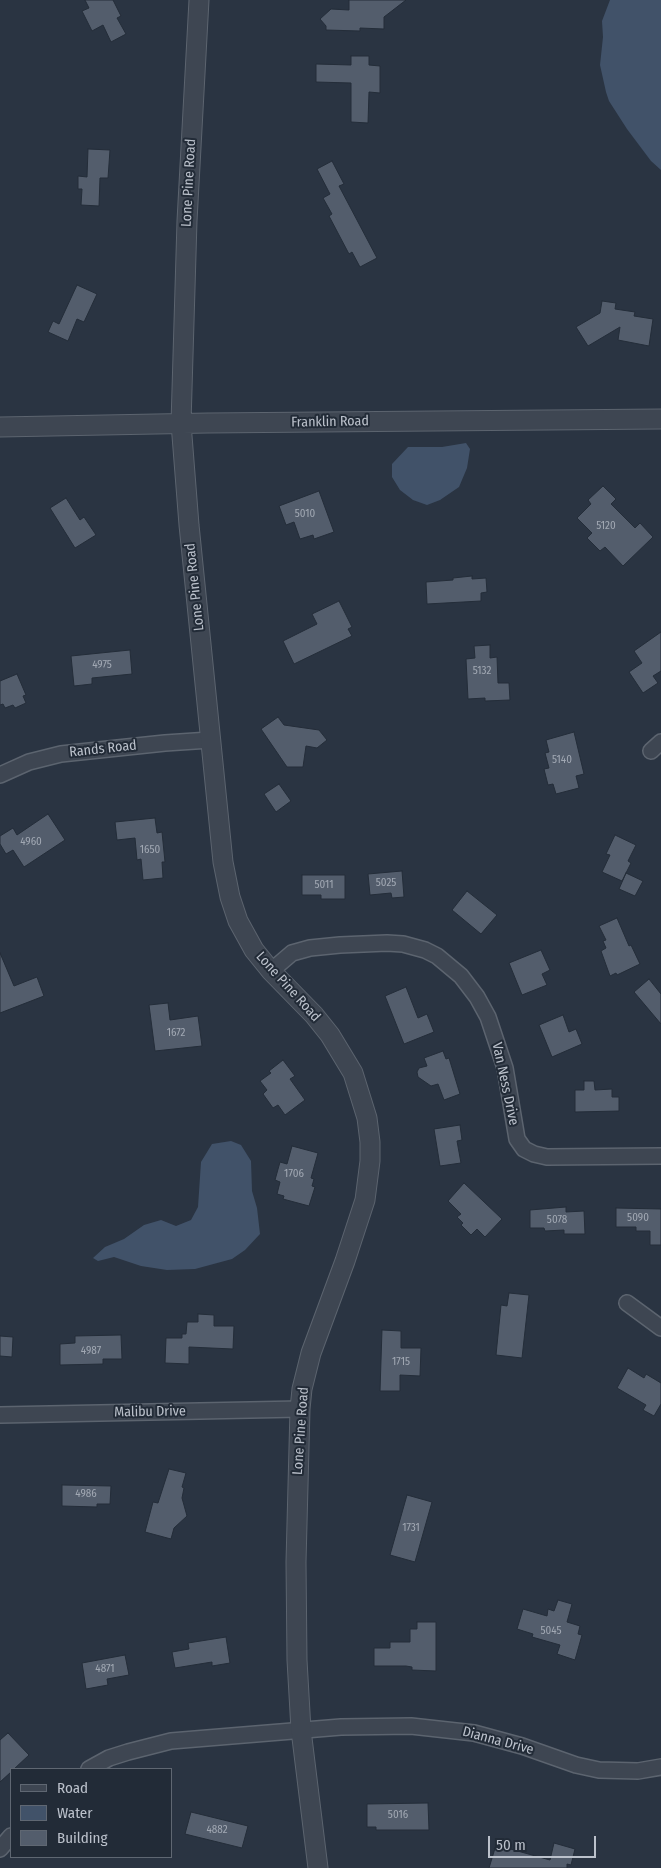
<!DOCTYPE html>
<style>
body{margin:0}
#map{position:relative;width:661px;height:1868px;overflow:hidden;background:#2a3442;font-family:"Fira Sans Condensed",sans-serif}
canvas{display:block}
.legend{position:absolute;left:10px;top:1768px;width:162px;height:90px;box-sizing:border-box;background:#222b37;border:1px solid #5f6772;margin:0;padding:6px 9px;list-style:none;font-size:15px;color:#bbc1cb}
.legend li{display:flex;align-items:center;gap:10px;height:25px}
.legend b{width:25px;border:1px solid #5f6772}
.scale{position:absolute;left:488px;top:1836px;width:108px;height:22px;box-sizing:border-box;border:2px solid #bbc1cb;border-top:0;padding-left:6px;font-size:15px;line-height:18px;white-space:nowrap;color:#bbc1cb;-webkit-text-stroke:4px #222b37;paint-order:stroke}
</style>
<div id="map">
<canvas width="661" height="1868"></canvas>
<ul class="legend">
<li><b style="height:6px;background:#3e4652"></b>Road</li>
<li><b style="height:14px;background:#415269"></b>Water</li>
<li><b style="height:14px;background:#535d6c"></b>Building</li>
</ul>
<div class="scale">50 m</div>
</div>
<script>
const g = document.querySelector('canvas').getContext('2d');
g.lineJoin = 'round';
function paint(path, color) { g.fillStyle = color; g.fill(path, 'evenodd'); }
const poly = rows => new Path2D(rows.map(r => 'M' + r).join(''));
function stroke(path, color, width, dash) { g.strokeStyle = color; g.lineWidth = width; g.lineCap = dash ? 'butt' : 'round'; g.setLineDash(dash || []); g.stroke(path); }
function label(font, color, halo, rows, align = 'center') {
  g.font = font + ' "Fira Sans Condensed",sans-serif'; g.lineWidth = 4; g.setLineDash([]); g.textBaseline = 'middle'; g.strokeStyle = halo; g.fillStyle = color; for (const [text, x, y, turn = 0] of rows) {
    g.save(); g.translate(x, y); g.rotate((+turn || 0) * Math.PI / 180); g.textAlign = isNaN(turn) ? turn : align; if (halo) g.strokeText(text, 0, 0); g.fillText(text, 0, 0); g.restore();
  }
}
paint(poly([
 [610,0,661,0,661,170,651,161,627,129,609,101,606,92,600,65,603,37,602,21],
 [466,443,470,449,467,468,459,487,440,500,427,505,413,500,400,490,392,477,392,464,408,447,442,447],
 [231,1141,241,1145,251,1161,252,1191,257,1208,260,1234,245,1250,232,1259,195,1269,167,1270,141,1266,114,1257,98,1261,93,1258,105,1247,124,1239,144,1225,161,1220,176,1226,191,1220,198,1207,201,1162,212,1144]
]), '#415269');
const building = poly([
 [85,0,113,0,121,16,117,18,126,34,111,42,103,25,92,31,82,11,89,8,85,0],
 [349,0,406,0,384,17,384,29,360,28,360,31,326,30,326,26,320,19,331,9,349,10,349,0],
 [351,56,369,56,369,65,380,66,380,93,369,92,368,123,351,122,351,83,316,82,316,64,351,65,351,56],
 [88,149,110,150,108,178,100,178,99,206,81,205,82,189,78,189,78,176,87,177,88,149],
 [332,161,344,184,339,186,377,258,360,267,352,252,349,254,329,216,332,214,323,198,330,194,317,169,332,161],
 [77,285,97,294,84,322,77,319,68,341,48,332,53,321,59,324,77,285],
 [602,301,616,303,615,309,635,312,634,316,653,319,649,346,618,340,620,327,588,346,576,327,600,313,602,301],
 [603,486,616,499,611,504,635,528,640,523,653,537,623,566,605,547,600,551,587,538,592,533,577,518,591,504,588,500,603,486],
 [319,491,334,532,314,539,313,535,300,539,294,522,286,525,279,506,319,491],
 [66,498,80,520,84,517,96,535,75,548,50,508,66,498],
 [472,576,472,579,486,578,487,592,481,593,481,601,427,604,426,582,453,580,453,578,472,576],
 [339,601,352,627,348,629,352,636,294,664,283,641,317,624,312,614,339,601],
 [661,632,661,671,653,676,658,683,643,693,629,672,642,663,634,651,661,632],
 [490,645,490,658,497,657,498,683,509,683,510,700,485,701,485,698,468,699,466,659,475,658,474,646,490,645],
 [130,650,132,674,92,678,92,684,74,686,71,656,130,650],
 [17,674,26,695,23,696,26,703,15,708,13,705,5,708,3,704,0,705,0,681,17,674],
 [278,717,284,725,319,730,327,740,317,748,306,746,303,767,287,767,261,729,278,717],
 [574,732,584,774,576,776,579,788,556,794,553,784,548,785,544,769,549,768,545,753,549,752,546,740,574,732],
 [279,784,291,801,276,812,264,794,279,784],
 [48,814,65,840,24,867,13,850,6,854,0,844,0,836,13,828,17,835,48,814],
 [155,818,157,833,162,832,165,862,162,862,163,878,143,880,141,859,137,860,135,838,117,840,115,822,155,818],
 [615,835,636,845,628,861,631,863,622,881,602,872,610,855,606,854,615,835],
 [402,871,404,897,392,898,391,893,370,895,368,874,402,871],
 [626,873,643,881,635,896,619,889,626,873],
 [302,875,345,875,345,899,321,899,321,895,302,895,302,875],
 [467,891,497,915,481,934,452,910,467,891],
 [617,918,629,946,631,945,640,964,617,975,616,973,610,976,601,951,606,948,603,941,606,940,599,926,617,918],
 [541,950,550,970,542,974,547,985,522,995,509,963,541,950],
 [0,953,14,986,37,977,44,996,0,1013,0,953],
 [649,979,661,994,661,1024,634,992,649,979],
 [406,987,418,1018,427,1014,434,1032,404,1044,385,996,406,987],
 [168,1003,170,1020,198,1016,202,1046,155,1051,149,1005,168,1003],
 [563,1015,569,1032,576,1029,582,1044,552,1057,539,1025,563,1015],
 [443,1051,446,1059,449,1058,460,1094,444,1100,438,1084,431,1086,418,1077,417,1072,419,1068,427,1066,424,1058,443,1051],
 [283,1060,295,1076,290,1079,305,1100,285,1115,278,1105,273,1108,263,1094,267,1090,260,1081,271,1073,269,1071,283,1060],
 [584,1081,594,1081,595,1090,612,1089,612,1097,619,1097,619,1111,575,1112,575,1090,584,1090,584,1081],
 [460,1125,462,1140,457,1141,461,1163,440,1166,434,1129,460,1125],
 [292,1146,318,1153,311,1178,314,1179,312,1186,315,1187,309,1206,283,1199,284,1196,277,1194,280,1182,275,1180,280,1162,287,1164,292,1146],
 [464,1183,502,1219,485,1237,477,1229,471,1235,461,1225,463,1223,457,1217,461,1214,448,1201,464,1183],
 [566,1207,566,1212,584,1211,585,1234,564,1234,564,1230,545,1231,544,1228,530,1228,530,1210,566,1207],
 [616,1208,661,1209,661,1245,650,1245,650,1231,636,1231,636,1227,616,1227,616,1208],
 [509,1293,529,1295,522,1358,496,1355,501,1305,507,1306,509,1293],
 [198,1314,214,1315,214,1326,234,1326,233,1349,189,1347,189,1364,165,1363,166,1338,182,1338,182,1334,186,1334,187,1322,198,1322,198,1314],
 [382,1330,401,1331,401,1348,421,1348,420,1376,400,1375,400,1391,380,1391,382,1330],
 [121,1335,122,1359,103,1359,103,1364,60,1365,60,1344,75,1343,75,1336,121,1335],
 [0,1336,13,1337,12,1357,0,1356,0,1336],
 [628,1368,644,1378,646,1374,661,1383,661,1404,654,1416,643,1410,646,1405,617,1388,628,1368],
 [169,1469,186,1473,182,1487,184,1488,182,1498,187,1516,174,1528,171,1539,145,1532,153,1502,158,1503,169,1469],
 [62,1485,111,1486,110,1504,97,1504,97,1507,62,1506,62,1485],
 [407,1495,432,1502,415,1562,390,1555,407,1495],
 [558,1600,572,1604,567,1622,580,1626,578,1634,582,1635,575,1660,557,1654,560,1645,532,1637,533,1634,517,1629,523,1609,547,1616,548,1609,554,1611,558,1600],
 [417,1622,436,1622,436,1671,412,1670,412,1667,406,1666,374,1666,374,1648,390,1648,390,1642,410,1642,410,1629,417,1629,417,1622],
 [226,1637,230,1663,212,1666,212,1662,175,1668,172,1652,189,1649,188,1643,226,1637],
 [125,1655,129,1675,107,1679,108,1685,86,1689,82,1663,125,1655],
 [8,1733,29,1755,14,1769,11,1769,11,1772,0,1782,0,1740,8,1733],
 [428,1803,429,1830,376,1830,376,1827,367,1827,367,1804,428,1803],
 [191,1812,248,1826,242,1848,185,1834,191,1812],
 [554,1843,575,1849,571,1865,567,1864,567,1868,489,1868,496,1845,550,1860,554,1843]
]);
paint(building, '#535d6c');
stroke(building, '#242d39', 1);
const minor = poly([
 [651,751,661,742],
 [0,775,29,762,61,754,165,743,210,740],
 [271,971,292,953,310,948,340,945,387,943,403,944,425,950,437,956,461,976,477,997,488,1017,505,1068,517,1139,524,1149,534,1154,547,1157,661,1156],
 [627,1303,661,1328],
 [0,1415,300,1409],
 [89,1769,109,1758,128,1752,171,1741,341,1727,411,1726,474,1733,522,1746,576,1765,599,1770,638,1771,661,1767],
 [0,1849,11,1836]
]);
const tertiary = poly([
 [199,0,187,221,181,423,189,525,223,862,230,897,238,921,254,950,271,971,314,1015,330,1035,353,1073,367,1118,370,1142,370,1161,365,1200,345,1261,311,1353,302,1389,300,1409,296,1562,297,1660,301,1730,318,1868],
 [0,427,208,423,661,419]
]);
stroke(minor, '#5c646f', 18);
stroke(tertiary, '#5c646f', 21);
stroke(minor, '#3e4652', 15);
stroke(tertiary, '#3e4652', 19);
label('11px', '#a1a8b3', null, [
 ["5010",305,514],
 ["5120",606,526],
 ["4975",102,665],
 ["5132",482,671],
 ["5140",562,760],
 ["4960",31,842],
 ["1650",150,850],
 ["5025",386,883],
 ["5011",324,885],
 ["1672",176,1033],
 ["1706",294,1174],
 ["5090",638,1218],
 ["5078",557,1220],
 ["4987",91,1351],
 ["1715",401,1362],
 ["4986",86,1494],
 ["1731",411,1528],
 ["5045",551,1631],
 ["4871",105,1669],
 ["5016",398,1815],
 ["4882",217,1830]
]);
label('14px', '#bbc1cb', '#222b37', [
 ["Lone Pine Road",189,183,-87],
 ["Franklin Road",330,422,-1],
 ["Lone Pine Road",195,587,-96],
 ["Rands Road",103,749,-6],
 ["Lone Pine Road",288,987,48],
 ["Van Ness Drive",505,1084,78],
 ["Malibu Drive",150,1412,-1],
 ["Lone Pine Road",301,1431,-86],
 ["Dianna Drive",498,1741,15]
]);
</script>
